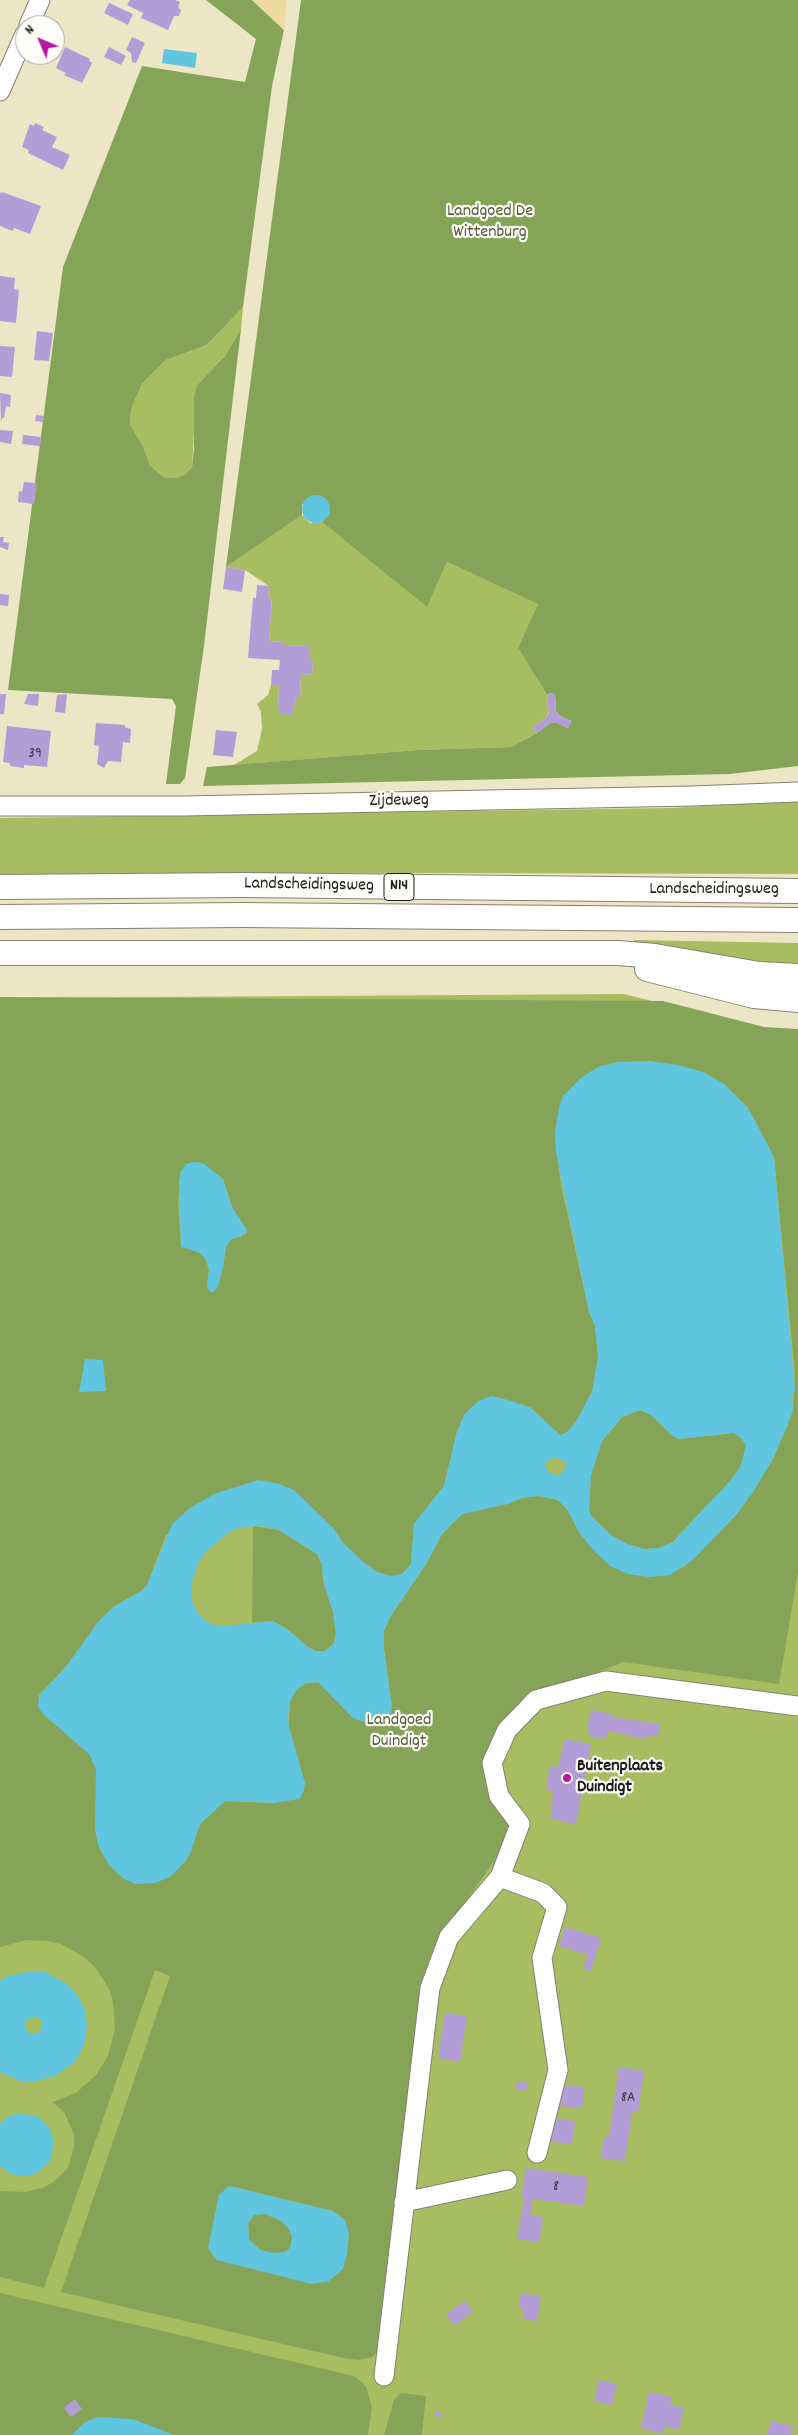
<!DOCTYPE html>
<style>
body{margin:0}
#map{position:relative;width:798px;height:2435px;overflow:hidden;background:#ece6c7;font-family:Dekko,sans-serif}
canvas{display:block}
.north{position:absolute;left:15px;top:15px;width:50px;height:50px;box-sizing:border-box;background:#fdfcf7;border:1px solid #a3a29f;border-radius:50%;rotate:315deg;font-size:14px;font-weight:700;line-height:20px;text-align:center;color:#1c1c1c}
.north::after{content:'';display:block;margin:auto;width:18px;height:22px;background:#b5179e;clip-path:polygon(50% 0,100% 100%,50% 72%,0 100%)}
</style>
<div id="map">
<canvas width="798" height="2435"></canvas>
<div class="north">N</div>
</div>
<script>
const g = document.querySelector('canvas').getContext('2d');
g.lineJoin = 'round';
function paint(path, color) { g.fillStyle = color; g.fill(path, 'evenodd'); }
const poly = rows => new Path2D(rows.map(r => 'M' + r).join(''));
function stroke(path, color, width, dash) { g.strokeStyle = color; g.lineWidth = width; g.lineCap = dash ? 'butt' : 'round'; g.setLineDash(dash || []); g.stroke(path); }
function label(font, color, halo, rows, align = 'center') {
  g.font = font + ' Dekko,sans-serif'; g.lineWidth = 4.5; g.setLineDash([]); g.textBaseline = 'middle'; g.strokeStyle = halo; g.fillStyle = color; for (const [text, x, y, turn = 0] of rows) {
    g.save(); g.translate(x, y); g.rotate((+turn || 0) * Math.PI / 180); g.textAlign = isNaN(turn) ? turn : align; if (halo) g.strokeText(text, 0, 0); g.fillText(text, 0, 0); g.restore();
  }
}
paint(poly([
 [243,307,241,329,225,356,197,385,192,467,184,475,176,478,163,477,150,465,143,446,130,424,131,409,142,384,166,360,207,345],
 [302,515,310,523,322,522,427,606,447,562,539,604,518,648,547,695,549,711,546,718,533,727,534,731,537,733,511,747,417,750,234,765,257,751,262,729,261,712,257,704,268,695,271,685,279,685,278,708,280,708,280,714,292,714,296,697,300,697,301,674,312,675,313,659,309,659,309,646,283,645,283,642,269,641,272,599,268,598,269,586,245,570,226,567],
 [798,801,798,874,396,873,0,877,0,818,668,808],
 [634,940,798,943,798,967,777,966,633,945],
 [623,994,769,1029,798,1030,798,2435,0,2435,0,998]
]), '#a8bd61');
paint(poly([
 [206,0,252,0,284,30,272,86,243,307,207,345,166,360,142,384,131,409,130,424,143,446,150,465,163,477,176,478,184,475,192,467,194,448,194,397,197,385,225,356,241,329,204,646,185,778,180,784,166,784,176,706,172,699,8,690,63,267,142,66,245,82,256,39],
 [301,0,798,0,798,766,730,774,203,786,207,767,417,750,511,747,537,733,550,723,557,723,568,728,571,721,560,716,556,711,555,695,551,693,547,695,518,648,538,604,447,562,427,607,322,522,329,514,302,504,302,515,226,567],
 [0,997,663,1001,764,1027,798,1029,798,1572,779,1684,623,1662,547,1693,493,1746,517,1828,437,1943,428,1962,383,2346,372,2357,358,2360,343,2358,61,2292,170,1976,155,1970,44,2288,0,2277,0,2191,25,2192,42,2188,52,2183,68,2168,74,2147,74,2134,64,2112,53,2102,76,2093,96,2075,108,2056,115,2029,113,2002,109,1989,95,1967,84,1957,61,1944,46,1941,27,1940,0,1947],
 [703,1072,724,1084,748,1108,774,1157,795,1374,793,1410,788,1424,773,1459,753,1492,736,1515,683,1568,579,1532,567,1509,558,1500,539,1496,522,1498,507,1504,462,1514,442,1534,428,1561,390,1617,384,1631,384,1649,392,1707,353,1718,318,1682,306,1683,297,1689,290,1702,289,1727,274,1803,225,1801,200,1824,195,1838,109,1865,99,1847,95,1830,97,1782,96,1769,89,1753,43,1714,39,1695,65,1668,99,1621,113,1607,141,1591,147,1585,166,1535,294,1490,334,1529,343,1543,362,1561,377,1572,391,1576,402,1574,411,1564,414,1524,444,1486,449,1464,491,1396,531,1408,560,1435,566,1433,575,1423,592,1392,598,1357,595,1326,589,1312,561,1185,555,1132,563,1096],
 [181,1171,223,1179,232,1207,247,1230,241,1237,232,1239,226,1246,223,1267,207,1286,209,1269,205,1258,198,1252,181,1246,178,1201],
 [229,2186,333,2211,312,2284,208,2248],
 [640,1410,651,1415,673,1436,679,1439,734,1433,742,1439,746,1445,741,1466,731,1480,681,1533,673,1542,659,1548,645,1549,627,1544,611,1535,592,1517,589,1511,591,1475,602,1441,622,1417],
 [253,1526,279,1530,317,1554,322,1564,323,1581,333,1612,336,1634,334,1643,325,1651,316,1651,308,1647,287,1629,273,1621,252,1623],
 [265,2214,280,2220,289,2229,292,2237,290,2248,285,2253,273,2253,260,2250,249,2239,248,2223,254,2215],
 [0,2293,354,2376,366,2386,372,2408,368,2435,174,2435,85,2422,72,2435,0,2435],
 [401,2393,426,2396,422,2435,384,2435,394,2400]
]), '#86a457');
paint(poly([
 [252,0,287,0,284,30]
]), '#eeda9e');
paint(poly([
 [164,49,197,53,195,68,162,63],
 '302 509a14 14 0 1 1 28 0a14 14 0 1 1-28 0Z',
 [649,1061,679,1065,703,1072,724,1084,748,1108,774,1157,795,1390,792,1397,793,1410,788,1424,773,1459,753,1492,736,1515,693,1560,670,1575,649,1577,628,1574,610,1566,592,1549,579,1532,567,1509,558,1500,539,1496,522,1498,507,1504,462,1514,442,1534,428,1561,390,1617,384,1631,384,1649,392,1707,391,1714,380,1724,370,1724,353,1718,318,1682,306,1683,297,1689,290,1702,288,1716,289,1727,305,1783,304,1791,299,1799,274,1803,225,1801,200,1824,190,1854,185,1862,170,1877,155,1883,136,1884,124,1879,109,1865,99,1847,95,1830,96,1769,89,1754,43,1714,38,1707,39,1695,65,1668,99,1621,113,1607,141,1591,147,1585,172,1524,190,1508,214,1494,258,1480,276,1483,294,1490,334,1529,343,1543,362,1561,377,1572,391,1576,402,1574,411,1564,414,1524,444,1486,457,1431,464,1415,478,1401,491,1396,512,1401,531,1408,560,1435,566,1433,575,1423,592,1392,598,1357,595,1326,589,1312,556,1153,555,1132,559,1108,563,1096,582,1077,598,1067,618,1062],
 [640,1410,651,1415,673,1436,679,1439,734,1433,742,1439,746,1445,741,1466,731,1480,681,1533,673,1542,659,1548,645,1549,627,1544,611,1535,592,1517,589,1511,591,1475,602,1441,622,1417],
 [556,1457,568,1464,562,1473,556,1475,550,1473,545,1466,547,1461],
 [261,1526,279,1530,317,1554,322,1564,323,1581,333,1612,336,1634,334,1643,325,1651,316,1651,308,1647,287,1629,272,1621,224,1626,210,1624,197,1612,192,1600,192,1583,196,1568,203,1555,226,1534,241,1527],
 [193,1162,203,1163,223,1179,232,1207,247,1230,246,1234,232,1239,226,1246,223,1267,218,1286,215,1291,210,1292,207,1286,209,1269,205,1258,198,1252,181,1247,179,1181,181,1171,186,1164],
 [85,1359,103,1360,106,1391,79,1392],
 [33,1971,45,1972,67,1984,77,1995,84,2007,87,2024,85,2041,80,2054,72,2064,55,2076,32,2082,20,2081,0,2072,0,1981,7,1976],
 [31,2017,39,2018,42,2021,42,2029,36,2034,29,2033,25,2027,25,2022],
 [19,2114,35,2115,46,2124,51,2131,54,2142,50,2161,37,2173,29,2176,10,2174,0,2166,0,2124,10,2115],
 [229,2186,333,2211,345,2220,349,2233,347,2255,343,2269,329,2281,312,2284,217,2260,208,2248,219,2195],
 [265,2214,280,2220,289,2229,292,2237,290,2248,285,2252,273,2253,260,2250,249,2239,248,2223,254,2215],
 [98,2417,133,2419,174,2435,72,2435,85,2422]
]), '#60c5de');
paint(poly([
 [130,0,175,0,180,2,178,7,181,10,179,16,174,16,168,30,141,18,143,13,127,5],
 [109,3,133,14,128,25,104,13],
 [132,37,145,43,136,63,132,62,131,53,126,50],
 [65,47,90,59,89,61,92,63,82,83,64,75,66,73,56,68],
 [109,47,126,56,121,65,104,57],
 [35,123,44,127,42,130,57,137,52,147,70,155,63,170,28,153,29,150,22,147,30,124,34,126],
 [2,192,41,206,30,234,14,228,13,231,0,226,0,193],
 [0,276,15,278,14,289,19,290,16,323,0,321],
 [37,331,53,333,49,361,34,360],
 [0,346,15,347,12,377,0,376],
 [0,393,11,395,10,407,6,406,4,418,2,418,1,422],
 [36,415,44,416,43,422,35,421],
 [0,430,13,431,11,444,0,442],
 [23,435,41,437,40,446,22,444],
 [24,482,37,483,34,504,18,502,19,491,22,492],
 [0,537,4,537,3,542,9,543,8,550,0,547],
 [226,567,245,570,242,592,223,589],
 [257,585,269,586,268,598,272,599,269,641,283,642,283,645,310,646,309,659,313,659,312,675,301,674,300,697,296,697,292,715,280,714,280,708,278,708,279,685,271,685,272,670,279,670,280,660,248,658,253,598,256,598],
 [0,594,9,595,8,606,0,605],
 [551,693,555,695,556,711,560,716,572,721,568,728,557,723,550,723,537,733,534,731,533,727,546,718,549,712,547,695],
 [0,694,6,694,4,714,0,714],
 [28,694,39,694,38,706,24,704],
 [67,694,65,713,55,712,57,695],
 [96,723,125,725,125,727,131,729,130,743,123,742,121,762,108,761,104,768,97,764,99,746,94,745],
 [7,726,51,731,47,767,24,765,24,768,10,766,10,763,3,762],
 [216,730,237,732,233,757,213,755],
 [591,1710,612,1714,612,1717,660,1724,658,1736,647,1735,646,1739,609,1731,605,1739,589,1736,590,1732,587,1731],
 [565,1739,591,1744,576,1824,551,1819,553,1791,546,1790,550,1766,558,1767],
 [565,1927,601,1938,591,1971,583,1969,588,1955,559,1946],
 [445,2013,467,2016,460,2062,438,2058],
 [619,2067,644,2071,638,2112,632,2111,625,2161,601,2158,604,2137,609,2138],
 [517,2081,528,2083,526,2091,516,2089],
 [563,2085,585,2087,582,2108,560,2106],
 [552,2118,575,2121,572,2144,548,2141],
 [526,2168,588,2177,584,2206,532,2199,530,2215,543,2217,539,2242,517,2239,524,2198,521,2198],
 [521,2293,541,2296,537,2321,522,2318,524,2309,519,2308],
 [465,2301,473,2312,454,2326,446,2314],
 [599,2380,617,2384,612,2405,594,2401],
 [649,2392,672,2397,670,2405,684,2408,679,2430,665,2426,663,2434,641,2428],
 [75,2399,82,2409,71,2417,64,2408],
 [436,2411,442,2413,441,2417,434,2415],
 [771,2421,793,2426,791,2435,767,2435]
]), '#b39dd6');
const minor = poly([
 [29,25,40,0],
 [0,91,25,34],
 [0,806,183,806,692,796,798,792],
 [500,1877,543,1893,557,1907,542,1958,558,2070,537,2153],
 [404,2202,507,2180],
 [384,2376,430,1988,449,1937,500,1877,520,1824,499,1796,492,1763,507,1730,536,1700,606,1681,798,1706]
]);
const major = poly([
 [0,887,243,885,798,891],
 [0,917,242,915,798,920],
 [0,953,618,953,655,956,759,974,798,976],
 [647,969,754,996,798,1000]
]);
stroke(minor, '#848172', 21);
stroke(major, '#848172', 26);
stroke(minor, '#fff', 19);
stroke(major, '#fff', 24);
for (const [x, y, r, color] of [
 [567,1778,5,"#b5179e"]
]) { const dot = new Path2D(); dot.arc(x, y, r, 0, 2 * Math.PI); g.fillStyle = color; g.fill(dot); stroke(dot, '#fdfcf7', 2); }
label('15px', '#423c4a', null, [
 ["39",35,755],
 ["8A",628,2099],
 ["8",556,2188]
]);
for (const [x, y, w] of [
 [399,887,30]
]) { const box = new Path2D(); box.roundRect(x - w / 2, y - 13.5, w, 27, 4); g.fillStyle = '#fdfcf7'; g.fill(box); stroke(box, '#1c1c1c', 1); }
label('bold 16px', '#1c1c1c', null, [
 ["N14",399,887]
]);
label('18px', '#545c38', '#fdfcf7', [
 ["Landgoed De",490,213],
 ["Wittenburg",490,234],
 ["Landgoed",399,1722],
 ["Duindigt",399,1743]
]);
label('18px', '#1c1c1c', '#fdfcf7', [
 ["Zijdeweg",399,802,-1],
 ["Landscheidingsweg",309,886,1],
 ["Landscheidingsweg",714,891]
]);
label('bold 18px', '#1c1c1c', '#fdfcf7', [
 ["Buitenplaats",577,1768],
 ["Duindigt",577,1789]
], 'left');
</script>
